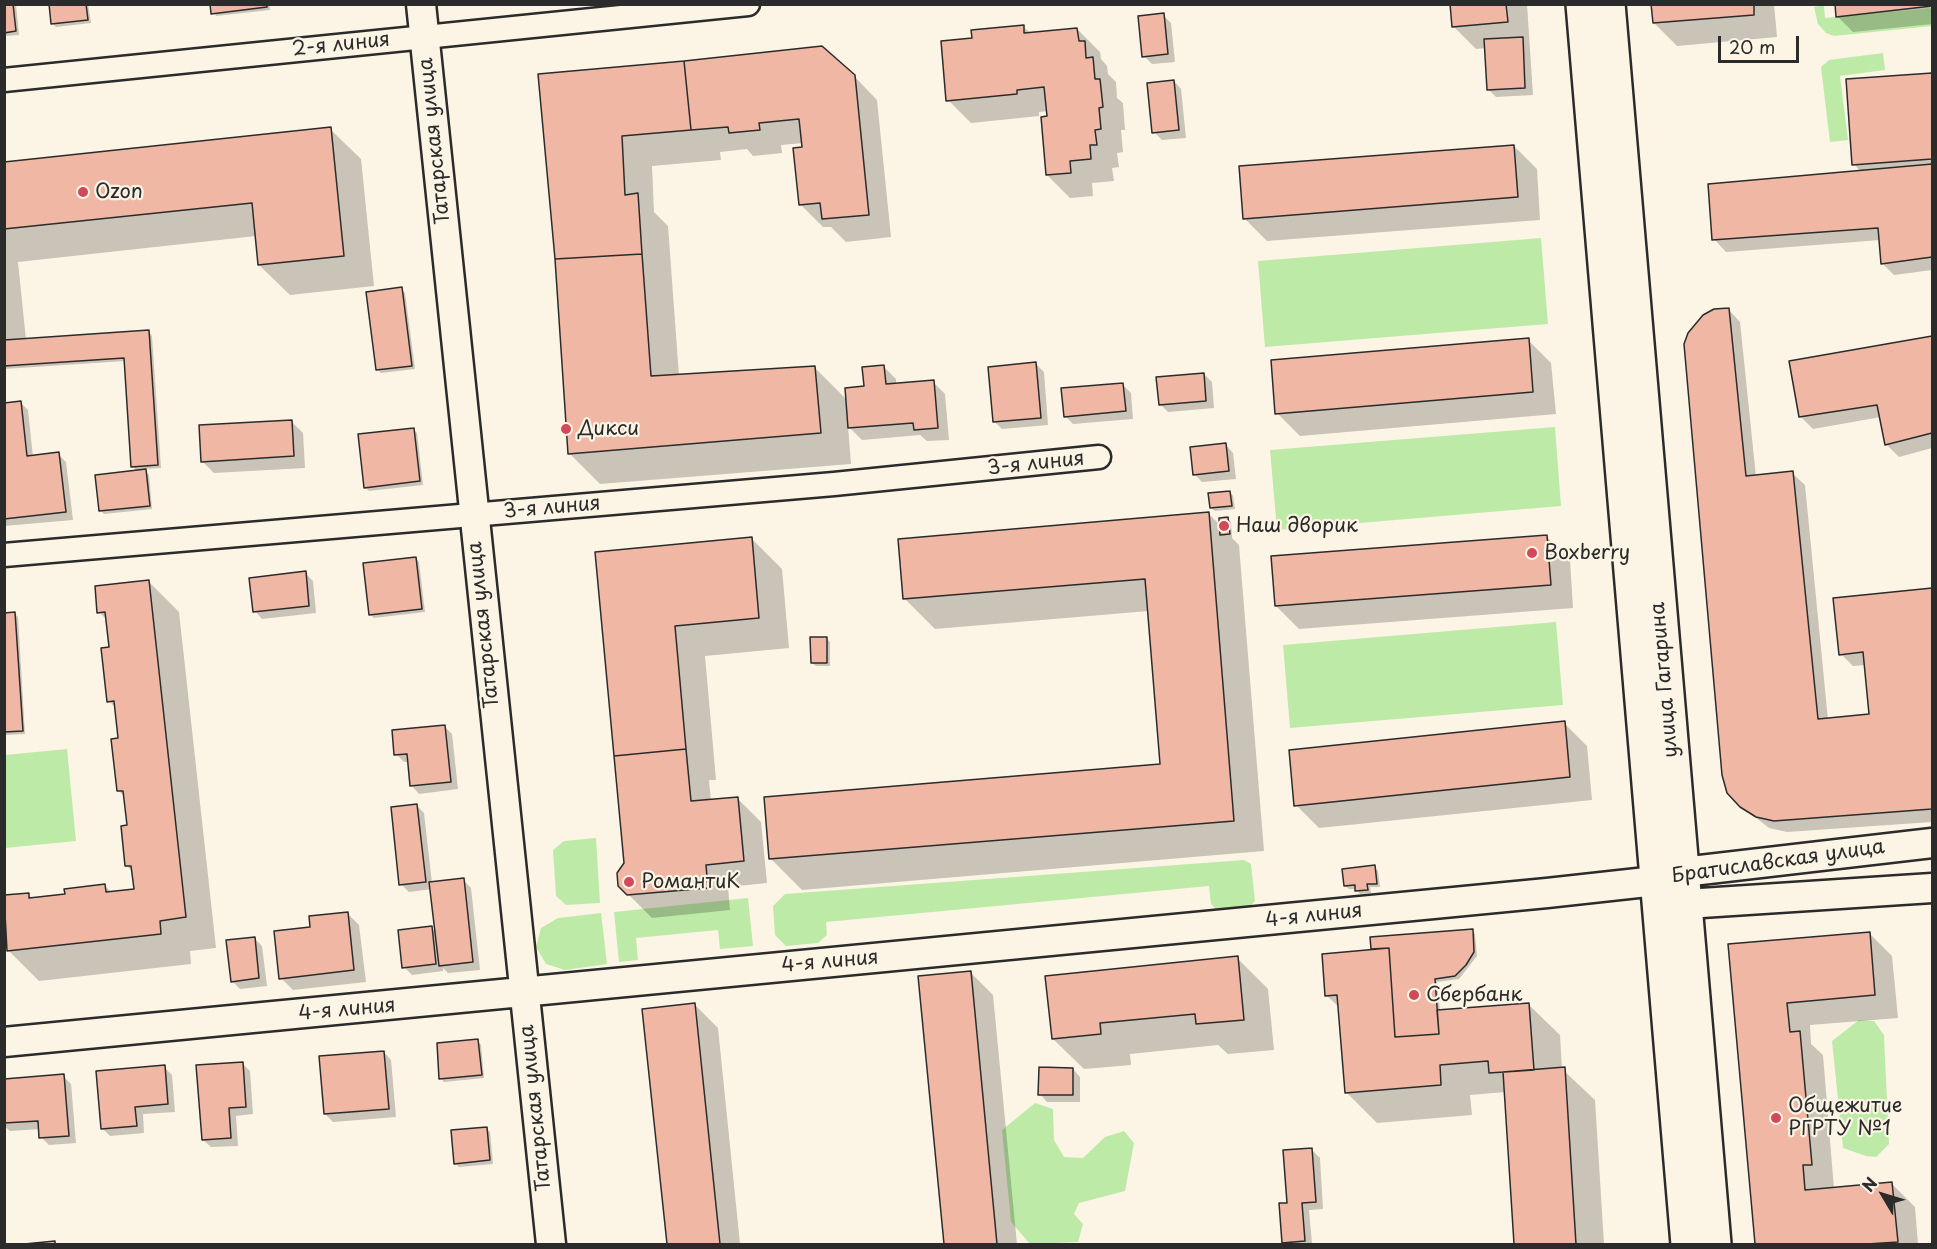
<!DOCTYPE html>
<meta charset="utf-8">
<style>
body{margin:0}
#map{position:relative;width:1937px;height:1249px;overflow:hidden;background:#fcf5e5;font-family:"Playpen Sans",sans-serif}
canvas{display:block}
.frame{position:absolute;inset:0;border:6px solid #2b2b2b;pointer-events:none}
.north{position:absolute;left:1853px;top:1165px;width:60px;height:60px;-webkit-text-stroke:4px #fcf5e5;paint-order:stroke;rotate:308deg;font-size:16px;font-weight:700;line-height:24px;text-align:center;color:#2b2b2b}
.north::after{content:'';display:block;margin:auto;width:21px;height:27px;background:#2b2b2b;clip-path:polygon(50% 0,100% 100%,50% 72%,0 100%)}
.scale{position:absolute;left:1718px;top:36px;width:81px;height:27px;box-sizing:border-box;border:3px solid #2b2b2b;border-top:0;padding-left:8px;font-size:18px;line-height:21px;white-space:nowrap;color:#2b2b2b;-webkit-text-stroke:4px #fcf5e5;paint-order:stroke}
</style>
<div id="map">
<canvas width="1937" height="1249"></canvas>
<div class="frame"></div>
<div class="north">N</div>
<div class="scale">20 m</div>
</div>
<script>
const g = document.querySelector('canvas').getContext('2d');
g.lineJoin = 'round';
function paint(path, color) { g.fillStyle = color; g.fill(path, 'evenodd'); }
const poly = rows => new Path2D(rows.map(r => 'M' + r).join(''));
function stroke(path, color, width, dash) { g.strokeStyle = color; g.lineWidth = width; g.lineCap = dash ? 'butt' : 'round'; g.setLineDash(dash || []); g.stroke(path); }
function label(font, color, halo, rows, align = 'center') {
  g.font = font + ' "Playpen Sans",sans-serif'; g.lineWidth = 4.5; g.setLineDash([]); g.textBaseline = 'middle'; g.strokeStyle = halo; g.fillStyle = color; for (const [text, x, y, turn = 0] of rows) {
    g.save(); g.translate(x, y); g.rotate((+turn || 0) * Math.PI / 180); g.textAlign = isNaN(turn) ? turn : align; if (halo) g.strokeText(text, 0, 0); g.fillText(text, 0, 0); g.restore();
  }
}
paint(poly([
 [1824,5,1825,18,1932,8,1932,26,1834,36,1826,33,1818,24,1814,7],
 [1883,53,1885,70,1840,76,1848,140,1830,142,1821,67,1829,60],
 [1541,238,1548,324,1265,347,1258,261],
 [1555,427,1561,506,1277,530,1270,450],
 [1556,622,1563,705,1290,728,1283,645],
 [67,749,76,841,5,848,5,755],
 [596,838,600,903,566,905,556,896,553,850,564,841],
 [1244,860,1251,864,1255,901,1246,911,1219,912,1211,904,1209,886,826,922,827,935,818,943,786,946,775,935,773,906,785,894],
 [748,898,753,946,720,949,718,930,636,938,638,960,619,962,614,912],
 [601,913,607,964,565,970,546,964,536,947,541,928,558,918],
 [1859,1020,1874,1021,1884,1035,1889,1144,1876,1157,1866,1156,1843,1148,1832,1041],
 [1035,1103,1053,1109,1054,1140,1064,1157,1083,1158,1105,1137,1124,1131,1134,1143,1125,1191,1079,1203,1074,1214,1083,1224,1078,1242,1030,1244,1011,1222,1002,1130]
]), '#beeaa7');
paint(poly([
 [4,4,16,4,19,35,4,36],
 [51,4,88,4,91,23,56,27,53,24],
 [212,4,269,4,270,10,216,16],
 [1451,4,1527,4,1533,95,1496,97,1488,89,1486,48,1476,49,1453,26],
 [1653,4,1774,4,1777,37,1677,46,1654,23],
 [1837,4,1932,4,1932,24,1853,32,1837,16],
 [1163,15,1171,23,1175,62,1152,64,1144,56],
 [1023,26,1031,34,1077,29,1100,52,1101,59,1107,66,1108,74,1116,82,1117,98,1123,103,1125,130,1121,130,1123,152,1117,153,1119,167,1112,168,1114,181,1092,183,1093,196,1070,198,1047,175,1048,111,1039,112,1039,116,971,123,948,100,973,39],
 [1932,75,1932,270,1894,275,1882,263,1880,240,1726,252,1714,239,1861,172,1854,164,1848,80],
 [539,76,854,76,877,100,891,237,846,242,831,227,823,227,800,204,803,143,781,145,782,153,753,156,747,149,720,152,721,160,652,166,654,212,668,226,679,376,814,367,847,400,866,387,884,367,896,379,896,385,933,382,945,394,949,440,927,441,920,435,862,440,848,426,851,464,600,484,569,453,557,259],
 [1174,81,1181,89,1186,138,1162,140,1154,132],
 [330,129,361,159,374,286,290,295,259,265,256,236,18,262,26,340,149,332,152,336,161,468,144,469,149,475,152,509,104,514,101,511,138,472,132,466,125,361,4,369,4,163],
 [1514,146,1537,169,1540,220,1267,241,1244,218],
 [401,289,405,293,415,369,381,373,377,369],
 [1728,309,1740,322,1756,477,1792,473,1805,485,1828,720,1871,716,1866,665,1853,666,1841,654,1835,599,1932,589,1932,822,1787,832,1769,828,1741,806],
 [1932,338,1932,448,1899,457,1887,445,1881,417,1813,429,1801,417,1791,362],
 [1528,340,1551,363,1556,414,1300,436,1277,413],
 [1036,364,1044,372,1048,425,1002,429,994,421],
 [1204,374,1212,382,1214,408,1168,412,1160,404],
 [1123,385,1131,393,1133,419,1073,424,1065,416],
 [20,402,28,410,33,457,58,454,66,462,73,520,4,526,4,404],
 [291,421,303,433,305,468,214,473,202,461],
 [414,430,417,433,423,485,369,491,365,487],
 [1226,445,1233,453,1236,479,1202,482,1194,474],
 [1230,492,1233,496,1235,509,1215,511,1211,508],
 [1209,514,1221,526,1228,519,1231,522,1232,538,1239,545,1264,851,802,890,771,859,1162,766,1149,611,935,629,905,599],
 [1547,537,1570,560,1573,608,1299,629,1276,606],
 [751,538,782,569,789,648,705,656,716,780,709,780,711,801,738,799,761,822,767,883,728,887,730,910,652,918,619,885,626,863,597,553],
 [416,558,419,562,425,612,374,618,370,614],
 [305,573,313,581,316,613,262,619,255,611],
 [148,581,179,612,216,948,190,951,191,964,39,981,9,951,4,897,28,894,33,899,67,896,105,886,112,893,135,890,133,872,127,866,129,827,126,798,119,791,120,739,117,709,109,701,111,649,108,621,99,612],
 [4,614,15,614,18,617,25,734,4,735],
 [826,638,830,642,830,666,816,666,812,663],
 [1564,723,1587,746,1592,800,1319,828,1296,805],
 [444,726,452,734,458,789,419,794,412,786,409,762,404,762,396,754],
 [416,805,424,813,432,883,463,880,471,888,480,970,448,973,443,968,443,971,412,975,404,967,431,928,437,933,432,889,409,892,401,884],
 [1375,867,1378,871,1380,887,1370,887,1371,893,1360,894,1356,889,1349,889,1345,886],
 [347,913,359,925,366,982,293,990,281,978,312,928],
 [1472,931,1475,934,1477,956,1459,979,1437,982,1440,1011,1529,1005,1560,1035,1562,1069,1595,1100,1604,1244,1515,1244,1506,1092,1470,1095,1472,1115,1377,1123,1346,1092,1340,1008,1326,995,1375,951,1373,949],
 [1869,933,1892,956,1898,1018,1810,1025,1811,1044,1823,1055,1834,1189,1892,1184,1915,1207,1918,1244,1756,1244,1730,946],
 [254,938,262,946,267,986,240,989,232,981],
 [1237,958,1268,989,1274,1050,1228,1054,1218,1045,1130,1054,1131,1065,1084,1069,1053,1039],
 [970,972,993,995,1017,1244,946,1244,920,978],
 [695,1005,718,1028,740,1244,668,1244,644,1010],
 [478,1041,481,1045,484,1078,444,1082,441,1078],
 [384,1052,391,1060,396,1117,333,1122,325,1114],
 [242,1063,250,1071,253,1114,236,1116,238,1146,211,1147,203,1140],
 [164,1067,172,1075,175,1112,143,1114,144,1133,110,1136,102,1128],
 [1073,1069,1080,1077,1080,1102,1047,1102,1040,1094],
 [63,1076,71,1084,76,1143,49,1145,41,1137,40,1129,10,1131,4,1126,4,1080],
 [486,1128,490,1132,493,1164,459,1167,455,1163],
 [1312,1150,1320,1158,1323,1209,1309,1210,1312,1244,1285,1244,1283,1242,1288,1204]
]), '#0003');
const building = poly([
 [4,4,13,4,16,31,4,33,4,4],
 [49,4,86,4,88,20,51,24,49,4],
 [210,4,267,4,267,7,211,14,210,4],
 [1450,4,1506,4,1508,22,1452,27,1450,4],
 [1651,4,1754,4,1754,15,1653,23,1651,4],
 [1835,4,1932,4,1932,6,1836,17,1835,4],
 [1164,13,1168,54,1142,57,1138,16,1164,13],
 [1024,25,1024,33,1077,28,1079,41,1085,41,1086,58,1093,57,1095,79,1100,79,1103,107,1099,108,1101,129,1095,130,1097,145,1090,145,1091,159,1070,161,1071,173,1046,175,1041,117,1047,116,1044,87,1017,90,1017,94,946,101,941,41,972,38,971,30,1024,25],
 [1523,37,1525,88,1487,90,1484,39,1523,37],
 [822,46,855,75,869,215,822,219,820,203,799,205,793,148,802,147,799,119,759,123,760,130,729,133,728,127,691,130,684,61,822,46],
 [684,61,691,130,622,136,625,195,638,193,642,254,555,259,538,74,684,61],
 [1932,73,1932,159,1852,165,1846,79,1932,73],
 [1174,80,1179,130,1152,133,1147,83,1174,80],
 [331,127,344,256,258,265,252,203,4,229,4,162,331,127],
 [1514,145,1518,197,1243,219,1239,166,1514,145],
 [1932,164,1932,257,1881,264,1878,228,1712,240,1708,184,1932,164],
 [642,254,651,376,815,366,821,433,568,454,555,259,642,254],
 [402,287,412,366,376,370,366,292,402,287],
 [1729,308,1746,476,1793,471,1818,719,1869,714,1863,652,1839,655,1833,598,1932,588,1932,809,1774,821,1756,817,1740,807,1727,793,1722,775,1684,344,1688,333,1703,315,1714,309,1729,308],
 [149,330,158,465,131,467,124,358,4,366,4,340,149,330],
 [1932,336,1932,433,1885,445,1877,405,1799,417,1789,361,1932,336],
 [1529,338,1533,392,1275,414,1271,360,1529,338],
 [1036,362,1041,418,993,422,988,367,1036,362],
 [884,365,886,384,934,380,938,428,914,430,913,423,848,428,845,388,864,386,862,367,884,365],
 [1204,373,1206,401,1159,405,1156,377,1204,373],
 [1123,383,1126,411,1064,417,1061,388,1123,383],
 [21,401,27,456,59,452,66,512,4,519,4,403,21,401],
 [292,420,294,456,201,462,199,425,292,420],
 [414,428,420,481,364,488,358,434,414,428],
 [1226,443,1229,471,1193,475,1190,447,1226,443],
 [146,469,150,506,99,511,95,475,146,469],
 [1230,491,1232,506,1210,508,1208,493,1230,491],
 [1209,512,1234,821,769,859,764,797,1160,764,1145,579,903,599,898,539,1209,512],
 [1228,517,1230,534,1220,535,1219,518,1228,517],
 [1547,535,1551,585,1275,606,1271,556,1547,535],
 [752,537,759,618,675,626,686,749,614,756,595,552,752,537],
 [416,557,422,609,369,615,363,563,416,557],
 [306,571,309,606,253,612,249,578,306,571],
 [149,580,186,917,160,921,161,934,7,951,4,895,29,893,29,898,65,894,64,889,105,884,106,892,134,889,131,866,125,866,121,826,127,825,123,791,117,791,111,739,118,738,114,701,107,702,101,648,109,647,105,612,97,613,95,586,149,580],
 [15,612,23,731,4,732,4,613,15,612],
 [810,637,827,637,827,663,811,663,810,637],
 [1565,721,1570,777,1294,806,1289,750,1565,721],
 [445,725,451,782,410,786,407,754,394,755,392,730,445,725],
 [686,749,691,801,738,797,744,861,706,865,708,888,627,895,618,886,617,873,624,863,614,756,686,749],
 [417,804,426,882,399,885,391,807,417,804],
 [1375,865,1377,884,1367,884,1368,890,1355,891,1355,885,1344,886,1342,869,1375,865],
 [464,878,473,962,439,966,429,882,464,878],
 [348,912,354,970,279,979,274,931,310,927,309,916,348,912],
 [432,926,436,964,402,968,398,930,432,926],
 [1473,929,1474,952,1466,965,1455,976,1435,979,1439,1034,1395,1037,1389,948,1371,949,1370,937,1473,929],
 [1870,932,1875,995,1787,1003,1790,1032,1800,1031,1812,1165,1803,1165,1805,1190,1892,1182,1898,1242,1867,1244,1755,1244,1728,944,1870,932],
 [255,937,259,978,231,982,226,940,255,937],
 [1389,948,1395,1037,1439,1034,1437,1010,1529,1003,1534,1070,1489,1073,1488,1061,1440,1065,1441,1085,1345,1093,1337,995,1325,996,1322,954,1389,948],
 [1238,956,1244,1020,1196,1024,1195,1014,1100,1023,1101,1034,1052,1039,1045,976,1238,956],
 [971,971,997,1244,944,1244,918,976,971,971],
 [695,1003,720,1244,667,1244,642,1009,695,1003],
 [478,1039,482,1075,439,1079,437,1043,478,1039],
 [384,1051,389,1109,324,1114,319,1056,384,1051],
 [243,1062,246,1107,229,1108,231,1138,202,1140,196,1065,243,1062],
 [165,1065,168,1104,135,1107,137,1126,101,1129,96,1071,165,1065],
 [1039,1067,1073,1068,1073,1095,1038,1095,1039,1067],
 [1565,1067,1576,1244,1514,1244,1503,1072,1565,1067],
 [64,1074,69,1136,39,1138,38,1121,4,1123,4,1079,64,1074],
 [487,1127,490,1160,454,1164,451,1130,487,1127],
 [1312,1148,1316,1202,1302,1203,1305,1241,1282,1243,1279,1203,1287,1203,1283,1150,1312,1148],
 [55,1241,55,1244,24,1244,55,1241]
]);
paint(building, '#efb7a4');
stroke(building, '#2b2b2b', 1.5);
const minor = poly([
 [4,80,748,4],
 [4,555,834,484,1099,457]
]);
const tertiary = poly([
 [421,4,551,1244],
 [1667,889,1686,904,1932,888],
 [4,1042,1547,893,1656,881,1683,872,1932,843]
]);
const secondary = poly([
 [1583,4,1688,1244],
 [1608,4,1714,1244]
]);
stroke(minor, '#2b2b2b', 27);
stroke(tertiary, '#2b2b2b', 33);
stroke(secondary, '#2b2b2b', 38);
stroke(minor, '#fcf5e5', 22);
stroke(tertiary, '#fcf5e5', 28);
stroke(secondary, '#fcf5e5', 33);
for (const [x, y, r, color] of [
 [83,192,6,"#d1495b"],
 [566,429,6,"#d1495b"],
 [1224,526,6,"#d1495b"],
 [1532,553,6,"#d1495b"],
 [629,882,6,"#d1495b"],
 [1414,995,6,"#d1495b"],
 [1776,1118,6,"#d1495b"]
]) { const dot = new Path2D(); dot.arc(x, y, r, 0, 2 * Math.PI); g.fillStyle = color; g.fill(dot); stroke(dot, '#fcf5e5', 2); }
label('20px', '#2b2b2b', '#fcf5e5', [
 ["2-я линия",341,45,-6],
 ["Татарская улица",435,141,-96],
 ["3-я линия",1036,464,-6],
 ["3-я линия",552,508,-5],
 ["Татарская улица",484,625,-96],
 ["улица Гагарина",1665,680,-95],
 ["Братиславская улица",1778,862,-8],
 ["4-я линия",1314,916,-6],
 ["4-я линия",830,962,-5],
 ["4-я линия",347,1010,-5],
 ["Татарская улица",536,1108,-96]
]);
label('20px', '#2b2b2b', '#fcf5e5', [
 ["Ozon",95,192],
 ["Дикси",578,429],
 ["Наш дворик",1236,526],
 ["Boxberry",1544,553],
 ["РомантиК",641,882],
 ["Сбербанк",1426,995],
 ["Общежитие",1788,1106],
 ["РГРТУ №1",1788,1129]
], 'left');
</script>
